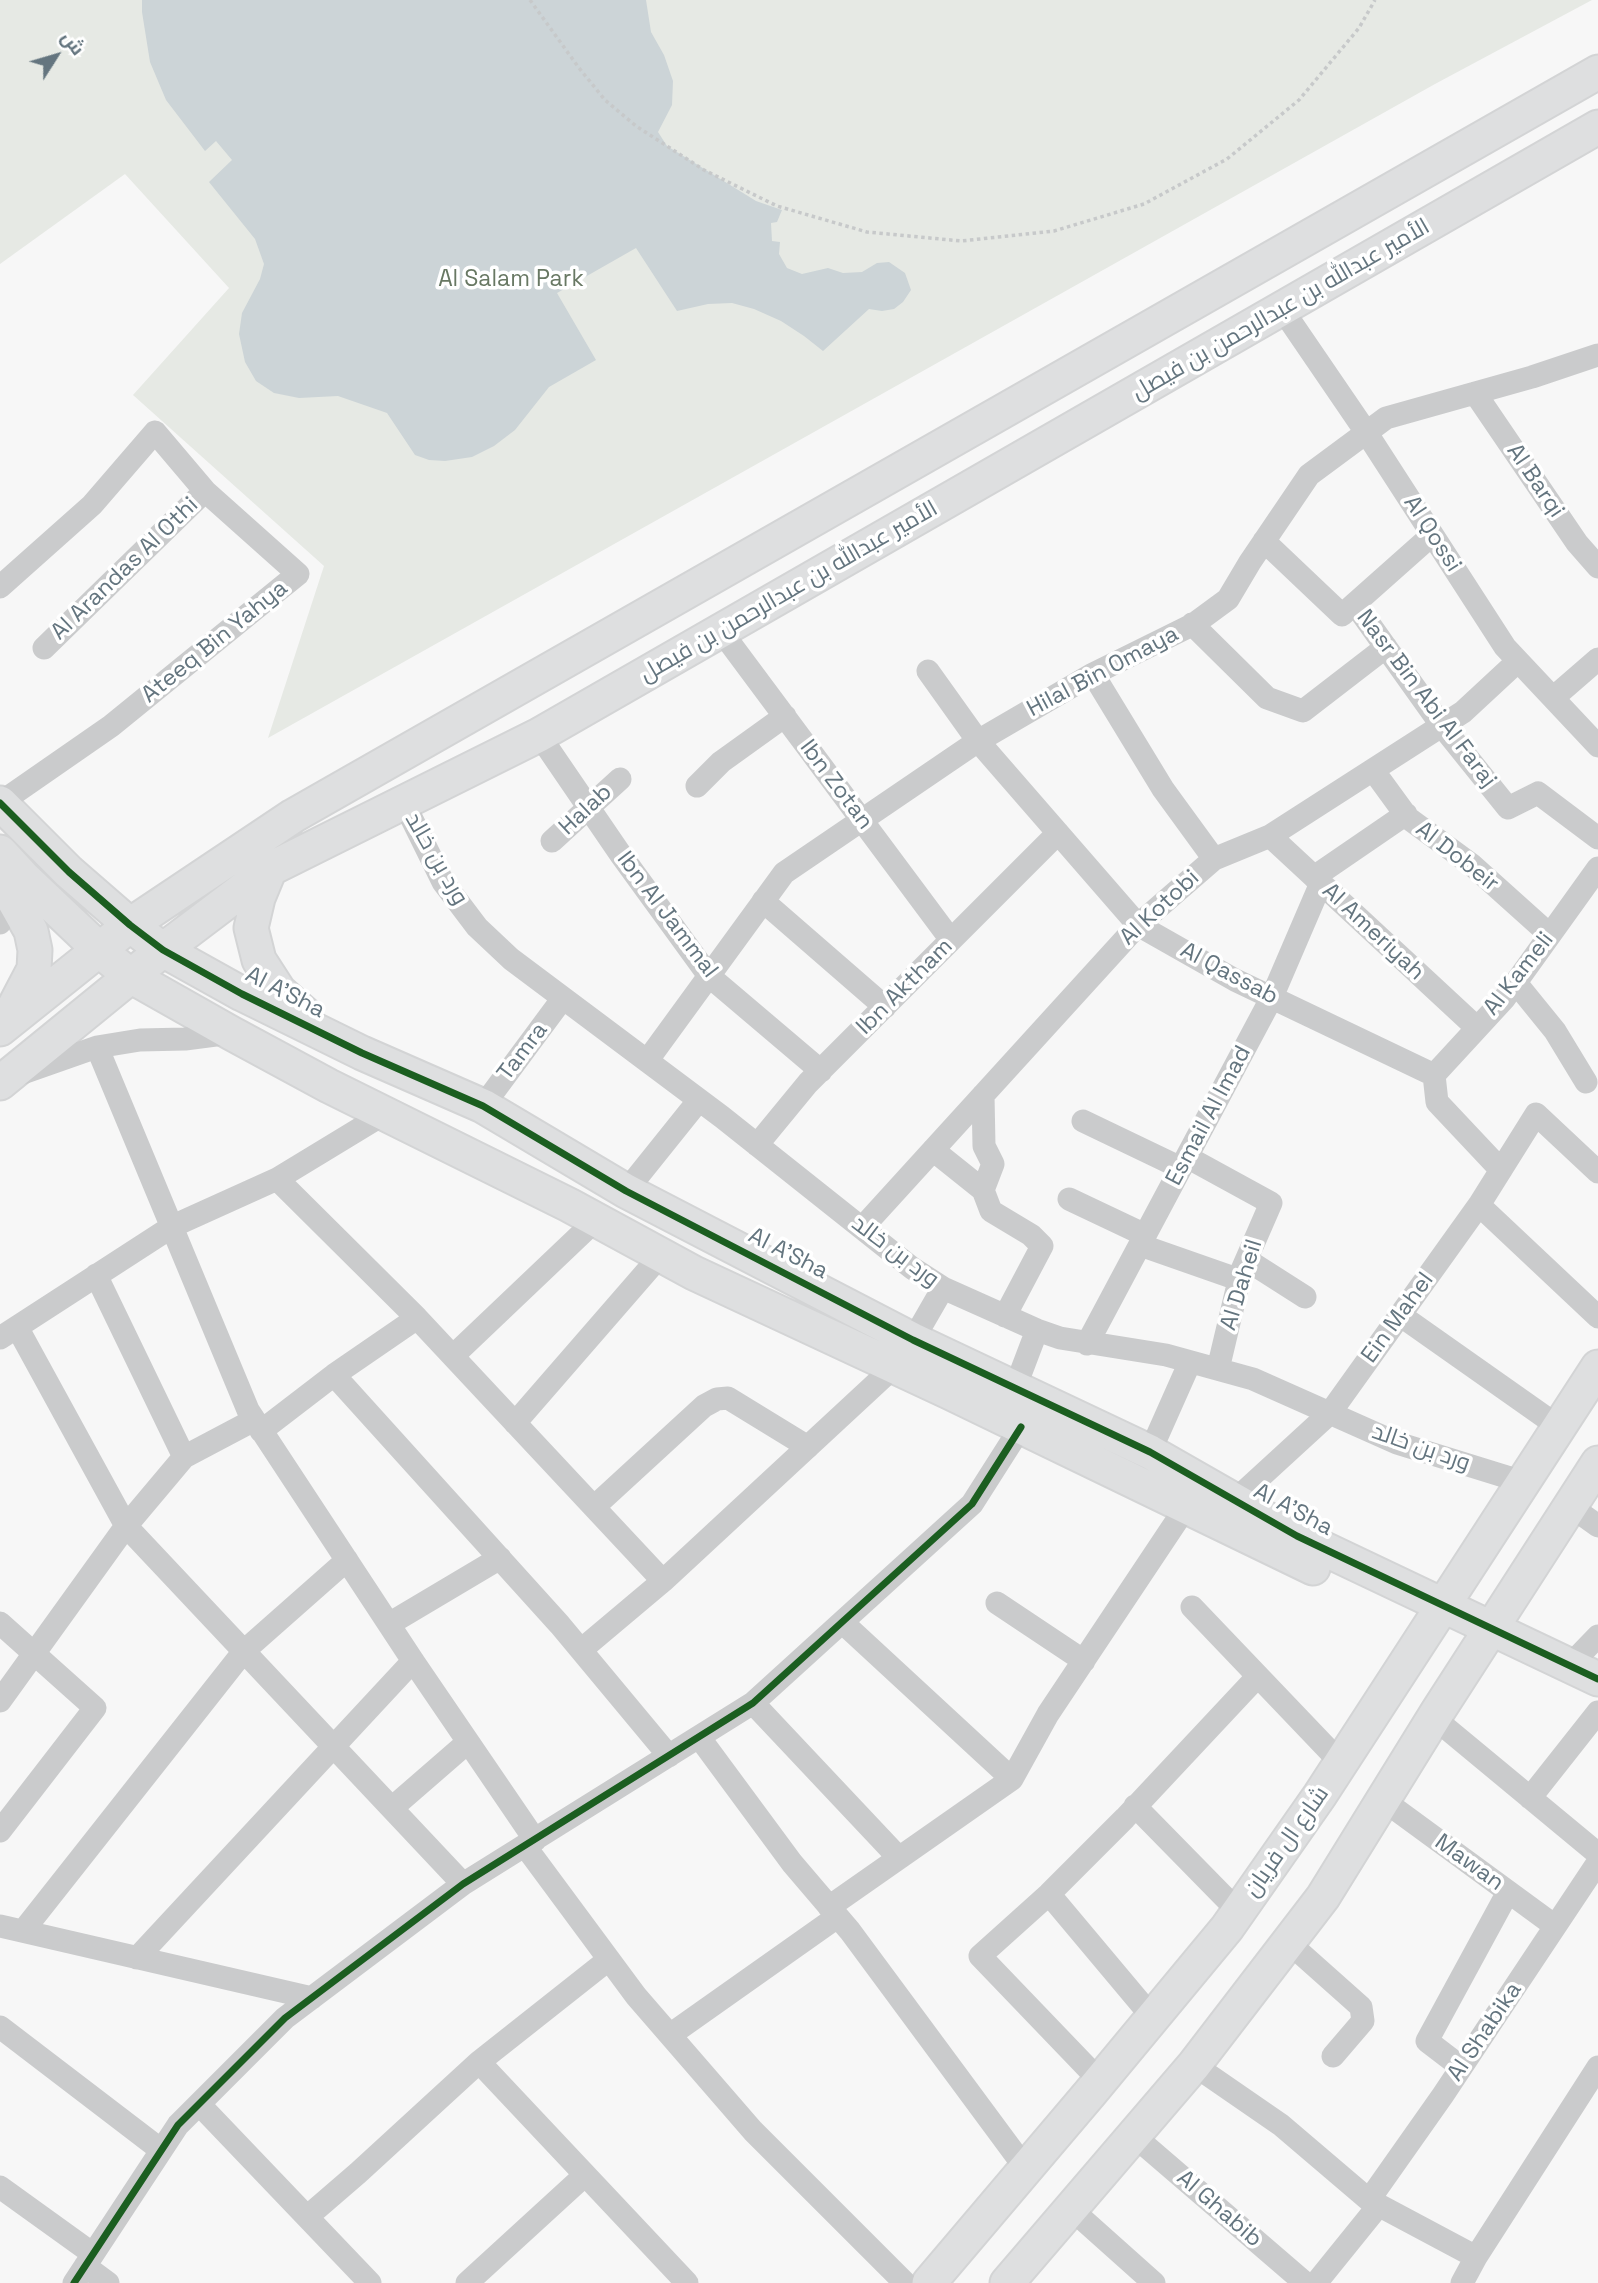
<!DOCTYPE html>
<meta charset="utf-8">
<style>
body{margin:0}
#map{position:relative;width:1598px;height:2283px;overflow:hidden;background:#f7f7f7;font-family:"Space Grotesk",Cairo,sans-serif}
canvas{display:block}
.north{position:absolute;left:21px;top:21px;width:70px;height:70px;-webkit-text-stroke:5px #fff;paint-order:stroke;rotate:53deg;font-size:19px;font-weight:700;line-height:28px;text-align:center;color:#64757f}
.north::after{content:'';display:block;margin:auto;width:24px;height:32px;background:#64757f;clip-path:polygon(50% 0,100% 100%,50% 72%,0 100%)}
</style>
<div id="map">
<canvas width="1598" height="2283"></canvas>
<div class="north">ش</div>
</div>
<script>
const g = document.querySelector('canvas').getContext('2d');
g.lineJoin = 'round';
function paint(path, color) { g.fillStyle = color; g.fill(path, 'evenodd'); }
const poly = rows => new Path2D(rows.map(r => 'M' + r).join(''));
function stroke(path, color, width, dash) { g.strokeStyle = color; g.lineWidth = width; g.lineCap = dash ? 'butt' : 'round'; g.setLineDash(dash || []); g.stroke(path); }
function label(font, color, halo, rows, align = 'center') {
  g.font = font + ' "Space Grotesk",Cairo,sans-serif'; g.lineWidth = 7; g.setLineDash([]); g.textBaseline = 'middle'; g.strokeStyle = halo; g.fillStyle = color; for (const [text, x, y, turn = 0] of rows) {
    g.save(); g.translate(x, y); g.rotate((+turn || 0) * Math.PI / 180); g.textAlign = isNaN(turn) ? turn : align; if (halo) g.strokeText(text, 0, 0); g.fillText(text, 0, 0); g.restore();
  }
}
paint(poly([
 [0,0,1592,0,1435,84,268,738,324,566,133,395,229,288,125,174,0,264]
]), '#e6e9e4');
paint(poly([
 [142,0,646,0,651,32,664,55,673,81,672,105,658,132,667,146,756,201,782,210,777,222,771,223,772,241,780,242,779,254,787,268,802,274,828,268,843,273,862,272,877,263,889,262,905,273,911,290,903,302,894,309,882,311,869,309,823,351,804,336,781,321,754,309,732,303,708,304,677,311,636,248,557,293,596,360,549,387,515,430,494,446,472,457,445,461,429,460,415,455,387,413,338,396,299,398,274,393,256,381,245,362,239,334,242,313,260,279,264,264,255,239,209,182,232,160,216,141,205,151,166,100,150,62,142,12]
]), '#ccd4d7');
const secondary = poly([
 [0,803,69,872,130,925,163,950,242,994,362,1053,483,1106,626,1191,913,1340,1150,1452,1297,1536,1598,1679],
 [0,852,24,878,105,955,132,977,231,1033,329,1086,569,1205,694,1273,949,1392,1313,1568],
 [270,869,258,898,251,928,259,960,279,991,305,1014],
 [0,876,31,931,35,950,34,969,11,1013],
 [0,1029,130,925,293,816,1598,72],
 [0,1083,163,950,270,869,539,735,1598,127],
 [929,2283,1091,2092,1227,1928,1320,1795,1598,1367],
 [1007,2283,1194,2065,1323,1897,1438,1711,1598,1463]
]);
stroke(secondary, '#d3d4d5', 37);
stroke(poly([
 [530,0,579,68,605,100,636,126,704,170,777,206,867,232,961,241,1054,231,1144,204,1227,159,1299,100,1359,28,1375,0]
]), '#c7c9ca', 3.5, [3.5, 3.5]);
stroke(poly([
 [1282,309,1366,432,1505,647,1598,746],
 [1475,393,1577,543,1598,567],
 [1264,541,1342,615,1432,535],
 [0,587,92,505,155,432,205,491,298,574,111,726,0,803],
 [1355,604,1442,726,1508,808,1538,793,1598,838],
 [1192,624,1267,698,1303,711,1386,647],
 [721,631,951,940],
 [44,648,205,491],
 [928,671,978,741,1138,925,1235,980,1434,1075,1437,1102,1501,1170],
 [1093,674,1163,789,1214,859],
 [1553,698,1598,659],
 [539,735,621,855,709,976,821,1071],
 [1373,770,1408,818,1472,865,1550,935],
 [697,786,721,762,785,716],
 [403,801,443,882,477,927,511,959,722,1117,912,1268,943,1288,1037,1330,1060,1338,1166,1355,1253,1379,1397,1443,1523,1482],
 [1270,836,1477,1028],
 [552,841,620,779],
 [1314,877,1406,814],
 [763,901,885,1007],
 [0,923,11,894,11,889],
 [1516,983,1555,1031,1586,1082],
 [97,1047,248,1410,413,1661,535,1840],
 [647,1061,784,873,978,741,1093,674,1194,624,1228,599,1250,562,1309,475,1386,418,1532,377,1598,355],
 [23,1073,97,1047,140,1040,185,1039,231,1033],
 [1434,1075,1504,999,1598,868],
 [483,1106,563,998],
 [1083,1121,1181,1168],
 [757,1145,808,1083,1058,833],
 [933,1150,983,1190,991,1211,1031,1235,1042,1246,1005,1316],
 [1187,1157,1271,1203,1241,1272,1218,1369],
 [277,1179,417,1318,663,1581],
 [983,1190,993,1164,984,1146,983,1095],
 [626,1191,699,1100],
 [1069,1199,1145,1235],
 [1479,1205,1598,1317],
 [862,1228,1138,925,1214,859,1270,836,1463,712,1518,661],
 [1140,1245,1240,1280],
 [1247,1260,1305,1297],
 [96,1275,184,1457],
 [1400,1315,1559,1427],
 [17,1327,126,1526,463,1884],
 [0,1338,173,1226,277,1179,384,1114],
 [913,1340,943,1288],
 [1087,1344,1272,997,1321,883],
 [453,1356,596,1220],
 [334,1375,560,1625,669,1756],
 [1015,1388,1037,1330],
 [515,1423,661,1255],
 [261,1431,334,1375,417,1318],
 [1150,1452,1190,1362],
 [1234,1501,1330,1413,1479,1205,1536,1114,1598,1172],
 [1570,1506,1598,1526],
 [594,1507,704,1406,717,1399,728,1398,808,1447],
 [997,1603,1084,1661],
 [1192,1607,1341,1763],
 [842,1622,1012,1779],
 [0,1623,95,1708,0,1831],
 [389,1624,500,1558],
 [581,1650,663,1581,895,1366],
 [1570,1665,1598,1636],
 [0,1701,126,1526,184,1457,254,1420],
 [753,1703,899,1858],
 [1434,1718,1598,1854],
 [699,1737,792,1863,850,1931,1026,2169],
 [1530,1798,1598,1712],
 [1383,1800,1555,1926],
 [1135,1806,1238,1911],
 [392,1808,468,1742],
 [525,1846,636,1996,753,2131,905,2283],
 [1049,1894,1153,2018],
 [829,1907,1012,1779,1048,1714,1186,1507],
 [0,1926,312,1998],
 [23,1931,244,1651,347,1560],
 [1288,1942,1361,2007,1363,2021,1333,2056],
 [137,1958,413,1661],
 [0,2027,161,2150],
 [670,2035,837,1917],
 [479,2062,687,2283],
 [1194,2065,1281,2125,1369,2200,1476,2257],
 [1461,2067,1427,2041,1508,1892],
 [1100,2081,980,1956,1049,1894,1125,1818,1258,1676],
 [199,2104,370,2283],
 [1133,2135,1305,2283],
 [0,2187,93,2254],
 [1369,2200,1443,2095,1598,1862],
 [1070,2208,1154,2283],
 [307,2217,358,2173,479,2062,608,1960],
 [85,2266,108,2283],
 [74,2283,178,2125,285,2018,463,1884,753,1703,972,1504,1021,1427],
 [467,2283,585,2175],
 [1316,2283,1379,2205],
 [1462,2283,1476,2257,1598,2067]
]), '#cacbcc', 23);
stroke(secondary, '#dedfe0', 33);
stroke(poly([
 [0,803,69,872,130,925,163,950,242,994,362,1053,483,1106,626,1191,913,1340,1150,1452,1297,1536,1598,1679],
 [74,2283,178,2125,285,2018,463,1884,753,1703,972,1504,1021,1427]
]), '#1b5e20', 7);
label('23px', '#687863', '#fff', [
 ["Al Salam Park",511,280]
]);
label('23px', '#64757f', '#fff', [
 ["الأمير عبدالله بن عبدالرحمن بن فيصل",1281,310,-30],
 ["Al Barqi",1535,481,56],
 ["Al Qossi",1432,534,57],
 ["Al Arandas Al Othi",125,569,-44],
 ["الأمير عبدالله بن عبدالرحمن بن فيصل",789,592,-30],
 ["Ateeq Bin Yahya",215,642,-39],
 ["Hilal Bin Omaya",1103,672,-28],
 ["Nasr Bin Abi Al Faraj",1426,699,53],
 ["Ibn Zotan",836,785,53],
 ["Halab",586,810,-43],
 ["Al Dobeir",1457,857,38],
 ["ورد بن خالد",436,859,60],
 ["Al Kotobi",1160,908,-43],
 ["Ibn Al Jammal",667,915,53],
 ["Al Ameriyah",1373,932,43],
 ["Al Qassab",1229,974,28],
 ["Al Kameli",1519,974,-52],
 ["Ibn Aktham",905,987,-45],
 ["Al A'Sha",285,993,27],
 ["Tamra",523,1052,-53],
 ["Esmail Al Imad",1209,1116,-62],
 ["ورد بن خالد",895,1252,37],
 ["Al A'Sha",788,1254,27],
 ["Al Daheil",1242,1285,-73],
 ["Ein Mahel",1398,1318,-54],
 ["ورد بن خالد",1421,1448,19],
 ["Al A'Sha",1293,1510,28],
 ["شارع ال فريان",1287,1842,-55],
 ["Mawan",1469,1863,36],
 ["Al Shabika",1485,2032,-56],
 ["Al Ghabib",1219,2209,41]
]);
</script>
